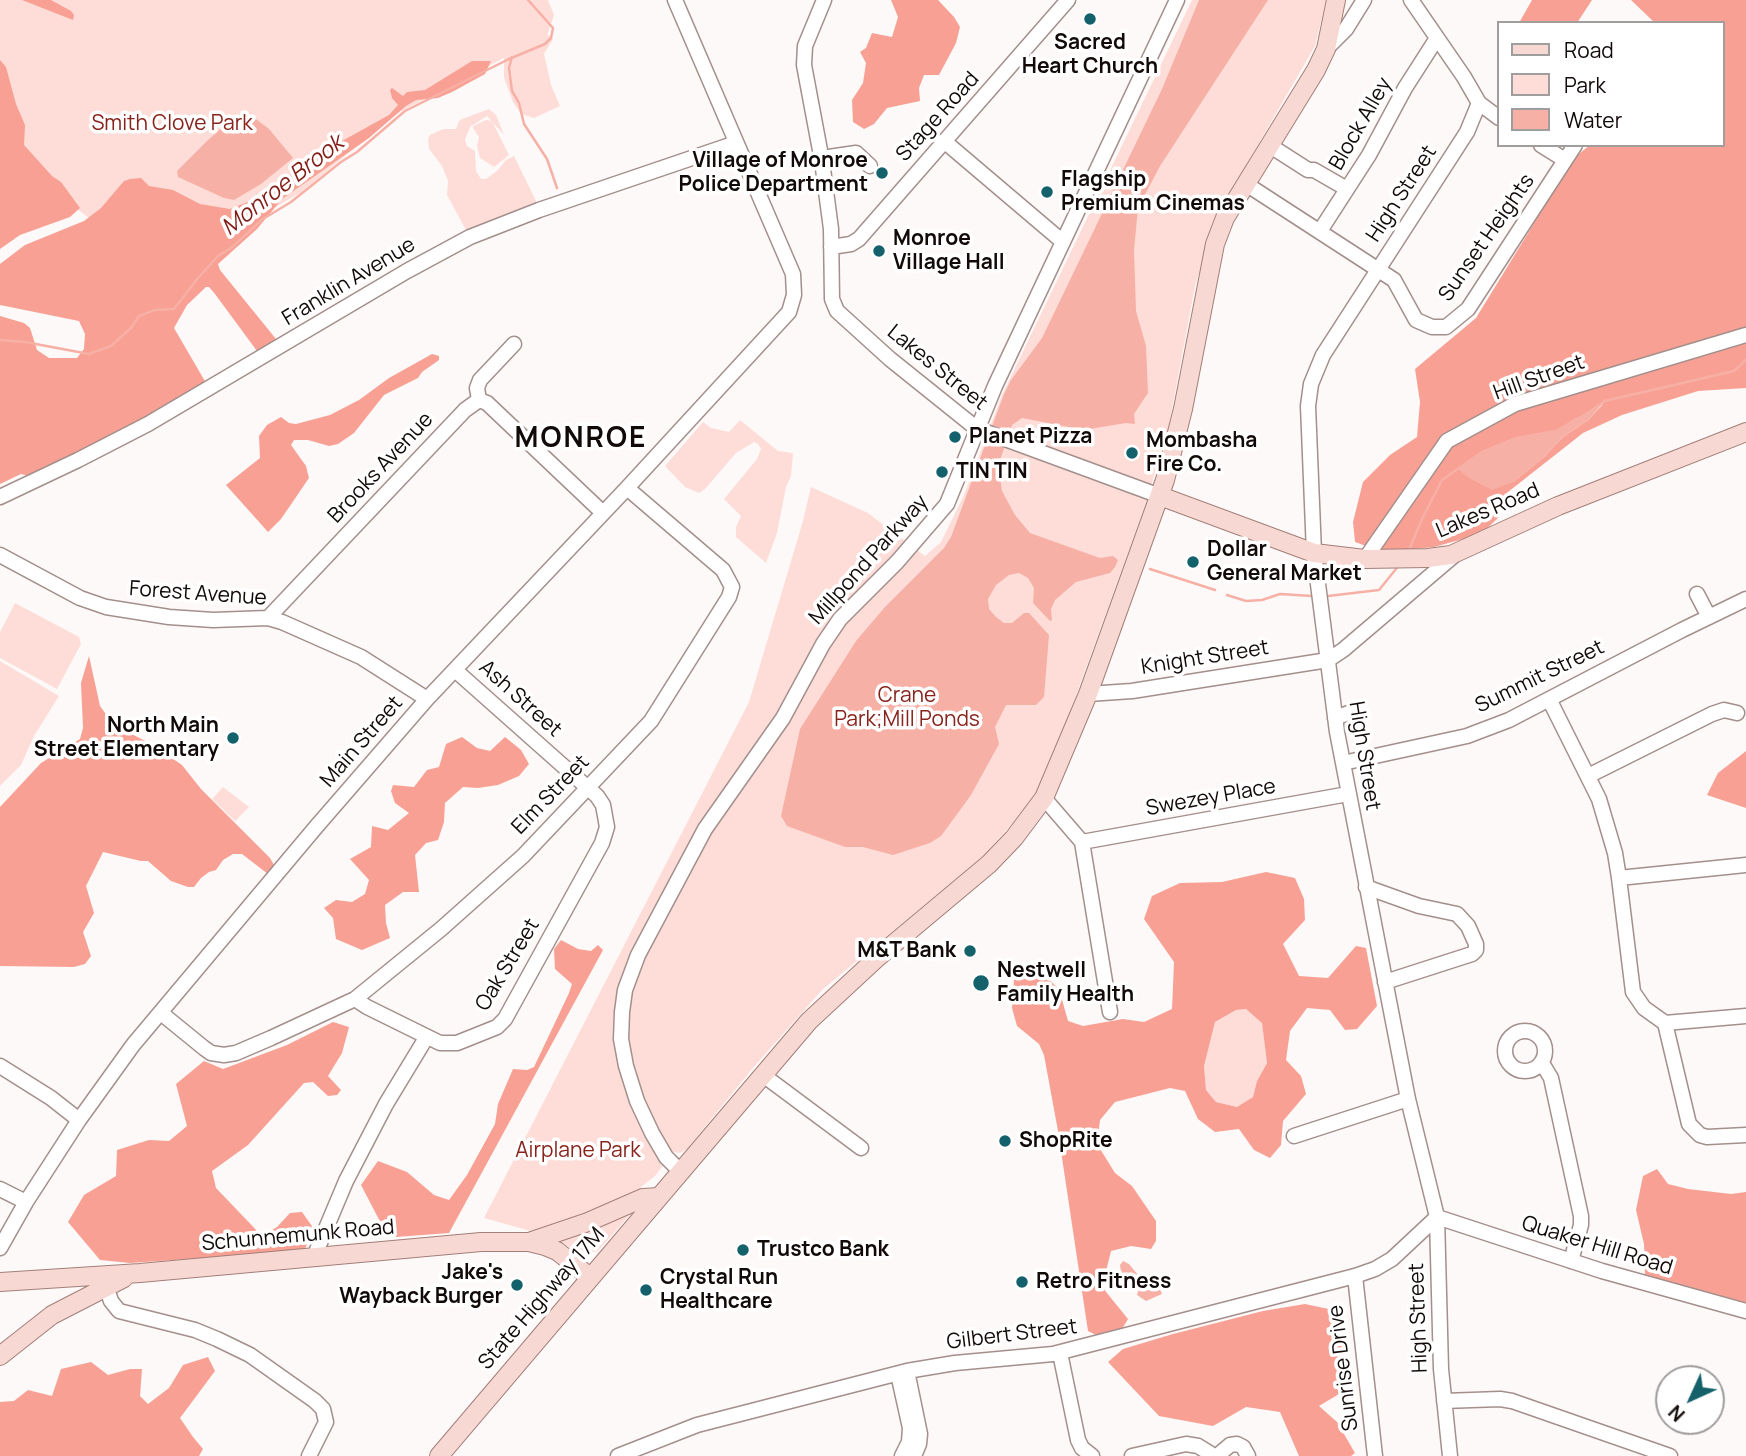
<!DOCTYPE html>
<style>
body{margin:0}
#map{position:relative;width:1746px;height:1456px;overflow:hidden;background:#fdf9f8;font-family:Manrope,sans-serif}
canvas{display:block}
.legend{position:absolute;left:1497px;top:21px;width:228px;height:126px;box-sizing:border-box;background:#fff;border:2px solid #a09d9d;margin:0;padding:9px 12px;list-style:none;font-size:21px;color:#110a09}
.legend li{display:flex;align-items:center;gap:14px;height:35px}
.legend b{width:35px;border:2px solid #a09d9d}
.north{position:absolute;left:1655px;top:1365px;width:70px;height:70px;box-sizing:border-box;background:#fff;border:2px solid #a09d9d;border-radius:50%;rotate:225deg;font-size:19px;font-weight:700;line-height:28px;text-align:center;color:#110a09}
.north::after{content:'';display:block;margin:auto;width:24px;height:32px;background:#14616c;clip-path:polygon(50% 0,100% 100%,50% 72%,0 100%)}
</style>
<div id="map">
<canvas width="1746" height="1456"></canvas>
<ul class="legend">
<li><b style="height:9px;background:#f7d8d3"></b>Road</li>
<li><b style="height:19px;background:#feddd8"></b>Park</li>
<li><b style="height:19px;background:#f7b0a5"></b>Water</li>
</ul>
<div class="north">N</div>
</div>
<script>
const g = document.querySelector('canvas').getContext('2d');
g.lineJoin = 'round';
function paint(path, color) { g.fillStyle = color; g.fill(path, 'evenodd'); }
const poly = rows => new Path2D(rows.map(r => 'M' + r).join(''));
function stroke(path, color, width, dash) { g.strokeStyle = color; g.lineWidth = width; g.lineCap = dash ? 'butt' : 'round'; g.setLineDash(dash || []); g.stroke(path); }
function label(font, color, halo, rows, align = 'center') {
  g.font = font + ' Manrope,sans-serif'; g.lineWidth = 7; g.setLineDash([]); g.textBaseline = 'middle'; g.strokeStyle = halo; g.fillStyle = color; for (const [text, x, y, turn = 0] of rows) {
    g.save(); g.translate(x, y); g.rotate((+turn || 0) * Math.PI / 180); g.textAlign = isNaN(turn) ? turn : align; if (halo) g.strokeText(text, 0, 0); g.fillText(text, 0, 0); g.restore();
  }
}
paint(poly([
 [0,0,548,0,554,15,547,36,535,42,549,35,553,39,544,54,551,85,560,106,534,118,521,114,513,102,504,78,504,58,396,114,300,193,161,273,0,150],
 [1192,0,1326,0,1315,46,1227,198,1209,240,1195,286,1169,425,1146,503,1071,709,1045,777,1029,805,984,855,822,990,752,1069,687,1149,680,1153,673,1152,655,1176,641,1187,635,1209,598,1251,581,1255,556,1238,484,1218,749,702,803,521,811,487,868,513,925,556,941,542,964,495,1002,395],
 [489,109,496,115,504,135,487,116,470,127,465,140,467,146,475,151,476,171,481,179,486,179,497,171,506,160,514,156,537,203,466,230,447,195,448,181,442,166,429,149,428,139,430,135,443,129,456,129,459,121,462,119],
 [486,120,492,121,509,155,494,167,480,158,477,146,479,137,473,128,473,126],
 [740,420,778,451,793,453,791,476,786,487,777,533,766,563,736,537,736,527,741,516,724,499,757,459,761,449,758,444,754,442,736,453,705,489,699,493,685,487,665,466,703,422,711,428,729,432],
 [15,603,79,637,81,644,57,689,0,658,0,632],
 [0,661,59,696,34,736,21,765,0,786],
 [223,787,249,807,235,821,212,799],
 [1246,1009,1262,1022,1267,1063,1257,1081,1253,1097,1237,1107,1216,1102,1206,1090,1204,1066,1215,1022,1236,1010]
]), '#feddd8');
paint(poly([
 [22,0,51,0,71,11,74,15,73,20],
 [891,0,938,0,954,17,960,27,956,43,939,75,924,75,919,88,920,101,887,108,874,124,864,129,853,122,852,100,863,83,866,63,860,52,866,48,872,33,892,37,898,17],
 [1532,0,1592,0,1577,23,1519,23],
 [1631,0,1746,0,1746,388,1698,391,1622,415,1583,433,1508,492,1498,518,1481,534,1434,547,1383,552,1355,542,1353,522,1363,482,1390,455,1417,437,1420,402,1415,369,1476,318,1574,158,1590,145,1723,145,1723,23,1655,23],
 [1603,404,1588,420,1563,437,1544,457,1513,482,1482,452,1516,438,1556,431],
 [0,60,6,67,16,104,25,125,24,145,52,176,61,182,80,208,70,217,20,235,0,249],
 [472,61,491,61,485,74,452,92,438,98,416,100,406,106,369,138,282,199,257,229,218,264,220,270,276,339,257,351,215,294,209,287,206,287,187,305,174,328,206,383,90,449,29,476,21,474,0,484,0,316,24,323,30,328,37,350,49,358,77,358,84,349,85,334,79,321,0,305,0,264,25,245,84,221,101,208,124,181,130,179,141,178,149,186,173,190,200,204,230,209,270,193,306,161,389,115,398,105,392,98,390,90,392,88,403,96,407,92,425,90],
 [432,354,439,356,439,360,422,372,418,378,384,395,354,433,338,444,329,446,308,440,294,440,291,445,306,466,309,478,281,519,268,532,226,485,260,458,259,436,267,425,281,417,289,423,296,424,330,415,359,400,389,378],
 [89,656,100,706,105,713,120,728,153,745,182,765,201,789,270,858,274,865,268,874,242,854,233,854,223,860,216,870,209,872,201,878,194,887,188,887,171,881,148,861,141,861,103,852,86,886,94,913,83,932,91,956,85,964,74,967,0,966,0,807,41,763,80,739,83,728,81,683],
 [462,737,477,748,490,751,505,737,521,750,529,764,519,776,498,785,478,788,463,787,445,803,444,822,438,840,426,843,415,855,419,892,403,892,385,905,386,923,390,938,362,950,336,939,333,918,324,908,336,900,352,902,365,894,369,880,350,859,371,847,372,826,388,830,409,813,395,803,391,791,393,785,414,787,427,770,439,767,446,744],
 [1746,751,1746,808,1707,795,1718,773],
 [1266,872,1295,878,1304,899,1305,920,1283,944,1299,976,1328,978,1356,946,1366,948,1377,1006,1357,1029,1345,1030,1330,1010,1307,1008,1290,1031,1286,1060,1301,1076,1306,1094,1283,1121,1281,1145,1270,1158,1254,1150,1239,1129,1215,1132,1198,1119,1185,1091,1170,1088,1115,1102,1100,1120,1097,1144,1115,1173,1132,1186,1156,1221,1156,1241,1151,1249,1131,1246,1111,1251,1102,1287,1128,1319,1122,1329,1102,1338,1088,1331,1058,1131,1044,1055,1039,1044,1017,1026,1012,1008,1014,979,1032,964,1059,989,1068,1021,1083,1026,1123,1019,1144,1022,1172,1009,1174,962,1144,919,1152,896,1180,883,1222,882],
 [1246,1009,1262,1023,1267,1063,1257,1081,1253,1097,1237,1107,1216,1102,1206,1090,1204,1066,1215,1022,1236,1010],
 [561,940,578,949,591,951,598,945,603,950,449,1233,396,1237,385,1231,361,1185,378,1161,407,1172,434,1195,449,1200,467,1175,495,1124,498,1104,513,1069,527,1070,534,1067,569,993,572,984,555,969,554,949],
 [333,1022,349,1027,342,1053,328,1076,341,1090,337,1095,328,1096,313,1082,304,1083,248,1145,212,1171,216,1188,262,1236,277,1227,290,1213,302,1212,314,1229,304,1251,130,1263,100,1260,68,1222,84,1195,116,1176,117,1150,149,1140,169,1141,187,1126,176,1084,204,1061,223,1069,287,1045],
 [1657,1169,1668,1184,1688,1189,1731,1194,1746,1192,1746,1305,1661,1283,1645,1275,1644,1244,1636,1210,1643,1176],
 [1305,1304,1338,1311,1351,1376,1344,1391,1319,1406,1337,1422,1355,1453,1351,1456,1299,1456,1280,1412,1246,1407,1213,1426,1159,1416,1108,1362,1123,1349,1173,1334,1263,1311],
 [208,1357,215,1371,180,1418,193,1437,203,1449,199,1456,0,1456,0,1402,14,1401,28,1390,52,1396,61,1369,91,1362,108,1375,130,1369,142,1369,140,1396,148,1404,169,1388,183,1365]
]), '#f8a093');
paint(poly([
 [1199,0,1268,0,1160,166,1138,208,1134,250,1136,311,1146,346,1148,393,1134,414,1135,424,1126,423,1084,430,1022,418,1012,425,998,466,1002,491,1015,515,1030,533,1100,558,1113,556,1118,560,1115,567,1110,573,1076,582,1055,600,1051,609,1052,620,1050,621,1033,603,1034,588,1028,578,1019,573,1009,575,996,585,988,599,989,609,996,617,1004,623,1012,623,1024,613,1029,613,1049,635,1044,697,1036,705,1006,705,995,727,999,744,971,795,941,836,930,843,893,855,863,847,845,847,787,826,781,816,800,729,856,641,885,607,944,548,951,537,1004,394,1011,380,1042,338,1162,89],
 [244,114,252,116,269,129,293,158,261,184,234,200,224,198,178,177,177,171,207,141,234,117],
 [1605,401,1588,420,1563,437,1544,457,1513,482,1492,490,1469,478,1458,469,1482,452,1516,438,1556,431],
 [1123,1261,1129,1264,1139,1276,1140,1282,1160,1289,1162,1294,1146,1301,1137,1295,1139,1288,1136,1291,1128,1289,1122,1279,1120,1265]
]), '#f7b0a5');
stroke(poly([
 [512,57,509,68,512,91,519,103,524,124,547,159,557,188],
 [0,340,25,342,89,354,111,346,131,328,139,316,155,310,174,309,198,278,218,256,231,248,263,219,291,202,341,162,357,152,405,111,509,59,545,44,551,38,553,28,528,0],
 [1586,414,1605,401,1734,371,1746,360],
 [1409,550,1422,519,1442,480,1482,452,1516,438,1556,431,1580,417],
 [1150,569,1215,590],
 [1227,595,1246,601,1262,600,1280,594,1312,596],
 [1328,596,1379,590,1400,564]
]), '#f7b0a5', 2.5);
const minor = poly([
 [824,0,805,46,804,65,822,161,831,229,832,299,837,311,890,359,971,424,986,432,1160,496],
 [1411,0,1464,77,1479,103,1499,118],
 [1326,49,1346,29,1364,0],
 [944,141,1063,242],
 [1269,145,1308,170,1314,170,1347,189],
 [1541,145,1565,160],
 [822,158,856,153,870,166],
 [1246,184,1394,280,1416,320,1432,327,1446,327,1468,309,1575,145],
 [1320,231,1369,155,1405,88,1437,38],
 [831,247,851,244,859,239,1068,0],
 [479,400,487,403,603,513],
 [479,400,477,388,480,380,514,344],
 [0,497,78,460,148,424,407,271,470,237,539,210,736,143],
 [0,555,80,598,106,607,169,617,213,620,268,618,282,622,361,657,427,699],
 [1365,559,1447,441,1515,404,1746,335],
 [1697,594,1709,617],
 [268,618,465,410,479,400],
 [1088,694,1132,691,1328,660,1343,650,1457,553],
 [1549,699,1599,799,1615,853,1619,878,1633,992,1644,1008,1665,1023,1689,1124,1700,1135,1707,1137,1746,1135],
 [1335,718,1354,711],
 [1343,763,1467,736,1509,720,1682,630,1746,599],
 [1588,776,1712,714,1724,710,1737,713],
 [1044,798,1082,842,1110,1012],
 [1082,842,1348,794],
 [1619,878,1746,865],
 [1366,887,1419,906,1457,914,1468,926,1476,944,1476,950,1472,954,1385,982],
 [355,999,367,1007,440,1043,457,1043,497,1027,505,1019,602,843,607,827,603,805,597,796,455,670],
 [161,1013,204,1048,211,1053,224,1055,236,1053,271,1038,355,999,441,929,523,856,651,721,729,597,732,587,723,570,627,488],
 [1665,1023,1746,1016],
 '1505 1051a20 20 0 1 1 40 0a20 20 0 1 1-40 0Z',
 [1542,1063,1551,1078,1581,1216,1581,1225,1571,1261],
 [0,1066,51,1098,79,1120],
 [763,1075,861,1148],
 [1294,1136,1408,1099],
 [680,1171,666,1157,652,1133,637,1101,626,1066,621,1039,622,1012,625,990,638,955,705,829,783,718,823,644,840,619,897,562,947,504,995,386,1177,0],
 [0,1189,26,1202],
 [1437,1217,1602,1271,1746,1311],
 [0,1248,26,1202,79,1120,133,1045,316,827,427,699,627,488,789,312,794,295,793,274,675,0],
 [314,1257,346,1181,386,1104,426,1038],
 [1355,1276,1375,1456],
 [106,1286,111,1301,119,1311,195,1330,217,1339,250,1355,315,1401,323,1409,326,1422,309,1456],
 [1060,1353,1078,1440,1082,1448,1092,1456],
 [907,1371,920,1434,919,1444,914,1456],
 [898,1374,910,1428,909,1442,902,1456],
 [1444,1401,1500,1399,1512,1401,1670,1456],
 [618,1456,697,1425,907,1371,955,1363,1053,1354,1355,1276,1375,1269,1392,1259,1437,1217],
 [1132,1456,1186,1444,1198,1446,1214,1456],
 [1217,1456,1230,1445,1237,1444,1243,1447,1248,1456],
 [1450,1456,1441,1369,1437,1217,1408,1099,1337,732,1314,553,1308,406,1311,384,1323,355,1467,132,1479,103]
]);
const major = poly([
 [1160,496,1314,553,1365,559,1428,558,1451,555,1558,506,1746,432],
 [529,1242,588,1222,643,1198,659,1197],
 [0,1282,140,1273,481,1242,529,1242,545,1246,557,1251,590,1277],
 [0,1356,52,1315,124,1278],
 [439,1456,809,1021,878,957,989,864,1014,838,1044,798,1088,694,1165,480,1183,409,1215,244,1225,218,1316,70,1326,49,1336,0]
]);
stroke(minor, '#a38f8c', 17);
stroke(major, '#a37f79', 20);
stroke(minor, '#fff', 14);
stroke(major, '#f7d8d3', 18);
for (const [x, y, r, color] of [
 [1090,19,7,"#14616c"],
 [882,173,7,"#14616c"],
 [1047,192,7,"#14616c"],
 [879,251,7,"#14616c"],
 [955,437,7,"#14616c"],
 [1132,453,7,"#14616c"],
 [942,472,7,"#14616c"],
 [1193,562,7,"#14616c"],
 [233,738,7,"#14616c"],
 [970,951,7,"#14616c"],
 [981,983,9,"#14616c"],
 [1005,1141,7,"#14616c"],
 [743,1250,7,"#14616c"],
 [1022,1282,7,"#14616c"],
 [517,1285,7,"#14616c"],
 [646,1290,7,"#14616c"]
]) { const dot = new Path2D(); dot.arc(x, y, r, 0, 2 * Math.PI); g.fillStyle = color; g.fill(dot); stroke(dot, '#fff', 2.5); }
label('bold 21px', '#110a09', '#fff', [
 ["Sacred",1090,43,"center"],
 ["Heart Church",1090,67,"center"],
 ["Village of Monroe",868,161,"right"],
 ["Police Department",868,185,"right"],
 ["Flagship",1061,180],
 ["Premium Cinemas",1061,204],
 ["Monroe",893,239],
 ["Village Hall",893,263],
 ["Planet Pizza",969,437],
 ["Mombasha",1146,441],
 ["Fire Co.",1146,465],
 ["TIN TIN",956,472],
 ["Dollar",1207,550],
 ["General Market",1207,574],
 ["North Main",219,726,"right"],
 ["Street Elementary",219,750,"right"],
 ["M&T Bank",956,951,"right"],
 ["Nestwell",997,971],
 ["Family Health",997,995],
 ["ShopRite",1019,1141],
 ["Trustco Bank",757,1250],
 ["Jake's",503,1273,"right"],
 ["Wayback Burger",503,1297,"right"],
 ["Crystal Run",660,1278],
 ["Healthcare",660,1302],
 ["Retro Fitness",1036,1282]
], 'left');
label('21px', '#110a09', '#fff', [
 ["Stage Road",938,117,-48],
 ["Block Alley",1361,124,-60],
 ["High Street",1402,194,-57],
 ["Sunset Heights",1487,238,-55],
 ["Franklin Avenue",349,282,-31],
 ["Lakes Street",937,368,39],
 ["Hill Street",1539,378,-20],
 ["Brooks Avenue",381,468,-47],
 ["Lakes Road",1488,511,-23],
 ["Millpond Parkway",869,560,-48],
 ["Forest Avenue",198,594,4],
 ["Knight Street",1205,658,-9],
 ["Summit Street",1540,677,-26],
 ["Ash Street",520,699,42],
 ["Main Street",362,742,-49],
 ["High Street",1364,756,81],
 ["Elm Street",551,795,-46],
 ["Swezey Place",1211,798,-10],
 ["Oak Street",508,965,-59],
 ["Schunnemunk Road",298,1236,-5],
 ["Quaker Hill Road",1597,1246,17],
 ["State Highway 17M",542,1299,-49],
 ["High Street",1419,1318,-92],
 ["Gilbert Street",1012,1335,-7],
 ["Sunrise Drive",1344,1368,-97]
]);
label('21px', '#88231c', '#fff', [
 ["Smith Clove Park",172,124],
 ["Crane",907,696],
 ["Park;Mill Ponds",907,720],
 ["Airplane Park",578,1151]
]);
label('italic 23px', '#821d16', '#fff', [
 ["Monroe Brook",283,186,-38]
]);
g.letterSpacing = '2px';
label('bold 28px', '#110a09', '#fff', [
 ["MONROE",581,439]
]);
g.letterSpacing = '0px';
</script>
